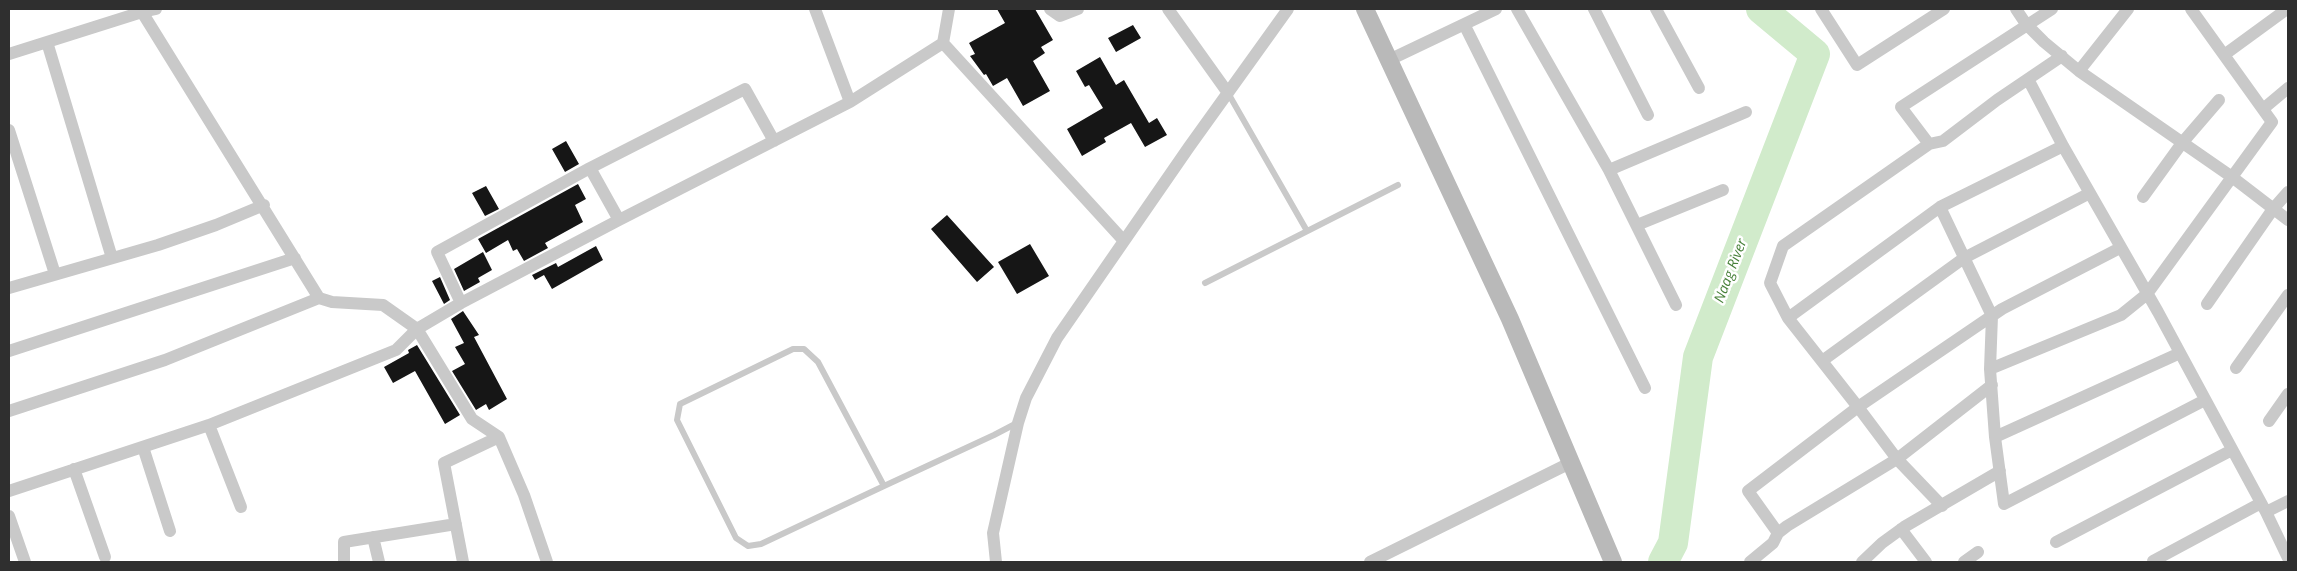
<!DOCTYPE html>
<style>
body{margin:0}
#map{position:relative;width:2297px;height:571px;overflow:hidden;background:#fff;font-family:"Open Sans",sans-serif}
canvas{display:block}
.frame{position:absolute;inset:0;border:10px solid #2f2f2f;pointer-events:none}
</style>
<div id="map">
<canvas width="2297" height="571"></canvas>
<div class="frame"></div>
</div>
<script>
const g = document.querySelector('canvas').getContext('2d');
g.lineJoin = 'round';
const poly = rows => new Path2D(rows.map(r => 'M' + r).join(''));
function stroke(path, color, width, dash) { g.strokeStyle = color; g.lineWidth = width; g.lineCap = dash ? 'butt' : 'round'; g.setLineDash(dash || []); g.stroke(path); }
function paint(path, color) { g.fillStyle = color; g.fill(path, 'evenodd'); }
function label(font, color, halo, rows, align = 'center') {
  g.font = font + ' "Open Sans",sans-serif'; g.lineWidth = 5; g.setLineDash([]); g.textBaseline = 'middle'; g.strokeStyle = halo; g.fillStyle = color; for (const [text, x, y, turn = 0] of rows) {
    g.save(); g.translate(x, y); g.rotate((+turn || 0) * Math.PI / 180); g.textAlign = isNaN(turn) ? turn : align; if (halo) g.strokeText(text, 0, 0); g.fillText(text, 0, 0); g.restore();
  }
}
stroke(poly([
 [1663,562,1673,543,1698,357,1815,54,1761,9]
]), '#d1ebcb', 30);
paint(poly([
 [997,9,1035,9,1053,40,1041,47,1045,53,1033,61,1050,91,1023,106,1007,78,993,86,986,74,984,75,970,56,975,54,969,43,1005,23],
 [1133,25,1141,38,1116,52,1108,38],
 [1100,57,1116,85,1124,80,1149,123,1157,118,1167,135,1145,147,1131,123,1104,138,1106,142,1082,156,1067,129,1103,108,1089,85,1085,87,1076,71],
 [566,141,579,164,565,172,552,149],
 [578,184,586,199,575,205,583,222,545,243,548,248,524,261,517,249,513,251,508,240,486,253,478,239],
 [486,186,499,209,485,216,472,193],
 [947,215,994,267,977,282,931,229],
 [1030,244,1049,276,1017,294,998,262],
 [596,246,603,260,552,289,544,275,535,280,532,275,556,263,558,267],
 [483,252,492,270,478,278,480,282,464,291,454,269],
 [440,277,450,300,444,304,432,281],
 [463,311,479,335,474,337,507,399,489,410,486,404,476,410,452,371,465,364,455,347,464,343,451,319],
 [417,345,460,415,445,424,415,371,393,383,384,367,409,353,408,350]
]), '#161616');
stroke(poly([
 [1228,93,1307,231],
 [1205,283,1398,185],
 [884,486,818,362,804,349,793,349,680,404,677,420,736,538,748,546,761,544,884,486,994,435,1017,423]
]), '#c9c9c9', 6);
stroke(poly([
 [156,9,142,12,319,298,332,302,383,305,417,329,461,303,619,220,850,102,815,9],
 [1050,9,1060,16,1078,9],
 [1168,9,1228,93],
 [1517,9,1609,170,1676,305],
 [1594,9,1648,115],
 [1656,9,1699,88],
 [1821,9,1857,65,1944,9],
 [2016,9,2026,24,2044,42,2079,71,2232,177,2288,220],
 [2052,9,1901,107,1929,144,1943,141,1997,100,2062,56],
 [1464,24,1645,388],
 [47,42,112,258],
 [943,43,1124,241],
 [9,54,142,12],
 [2224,55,2287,9],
 [1389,60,1496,9],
 [2079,71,2128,9],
 [2028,79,2063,146,2158,312,2266,512],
 [850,102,943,43,949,9],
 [2263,109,2288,88],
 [9,130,55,274],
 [590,168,619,220],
 [1609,170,1746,112],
 [2143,197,2182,143,2219,100],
 [1940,207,1992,316,1990,369,1995,437,2004,504,2205,400],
 [1637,225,1723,190],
 [9,288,158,245,216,225,264,205],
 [461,303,437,252,590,168,745,89,774,141],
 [2207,304,2273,209,2288,192],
 [1788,318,1770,283,1783,246,1929,144],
 [9,351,295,258],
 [1822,361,1964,258,2090,193],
 [2236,368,2288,295],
 [1990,369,2121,315,2147,294,2272,122,2191,9],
 [9,411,165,360,319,298],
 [2269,421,2288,394],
 [209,425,241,507],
 [1995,437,2180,353],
 [143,447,170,531],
 [74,469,105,557],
 [9,491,209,425,396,350,417,329,472,419,499,437,524,495,547,562],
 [2288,501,2266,512,2288,558],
 [1942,506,1897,459,1992,385],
 [9,516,25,562],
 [1901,529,1926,562],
 [1778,533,1748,491,1858,407,1788,318,1940,207,2063,146],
 [373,537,379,562],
 [2056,542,2232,450],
 [2153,561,2261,503],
 [344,562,344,542,456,524],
 [463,562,444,463,499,437],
 [996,562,993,533,1018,423,1026,398,1057,338,1189,147,1288,9],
 [1370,562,1570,463],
 [1750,562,1773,543,1778,533,1787,526,1897,459,1858,407,2002,309,2120,248],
 [1862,562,1882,543,1904,527,2000,471],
 [1964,562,1978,552]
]), '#c9c9c9', 12);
stroke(poly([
 [1365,9,1510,319,1613,562]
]), '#b9b9b9', 18);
label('italic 14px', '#49823b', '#fff', [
 ["Naag River",1731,271,-69]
]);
</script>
